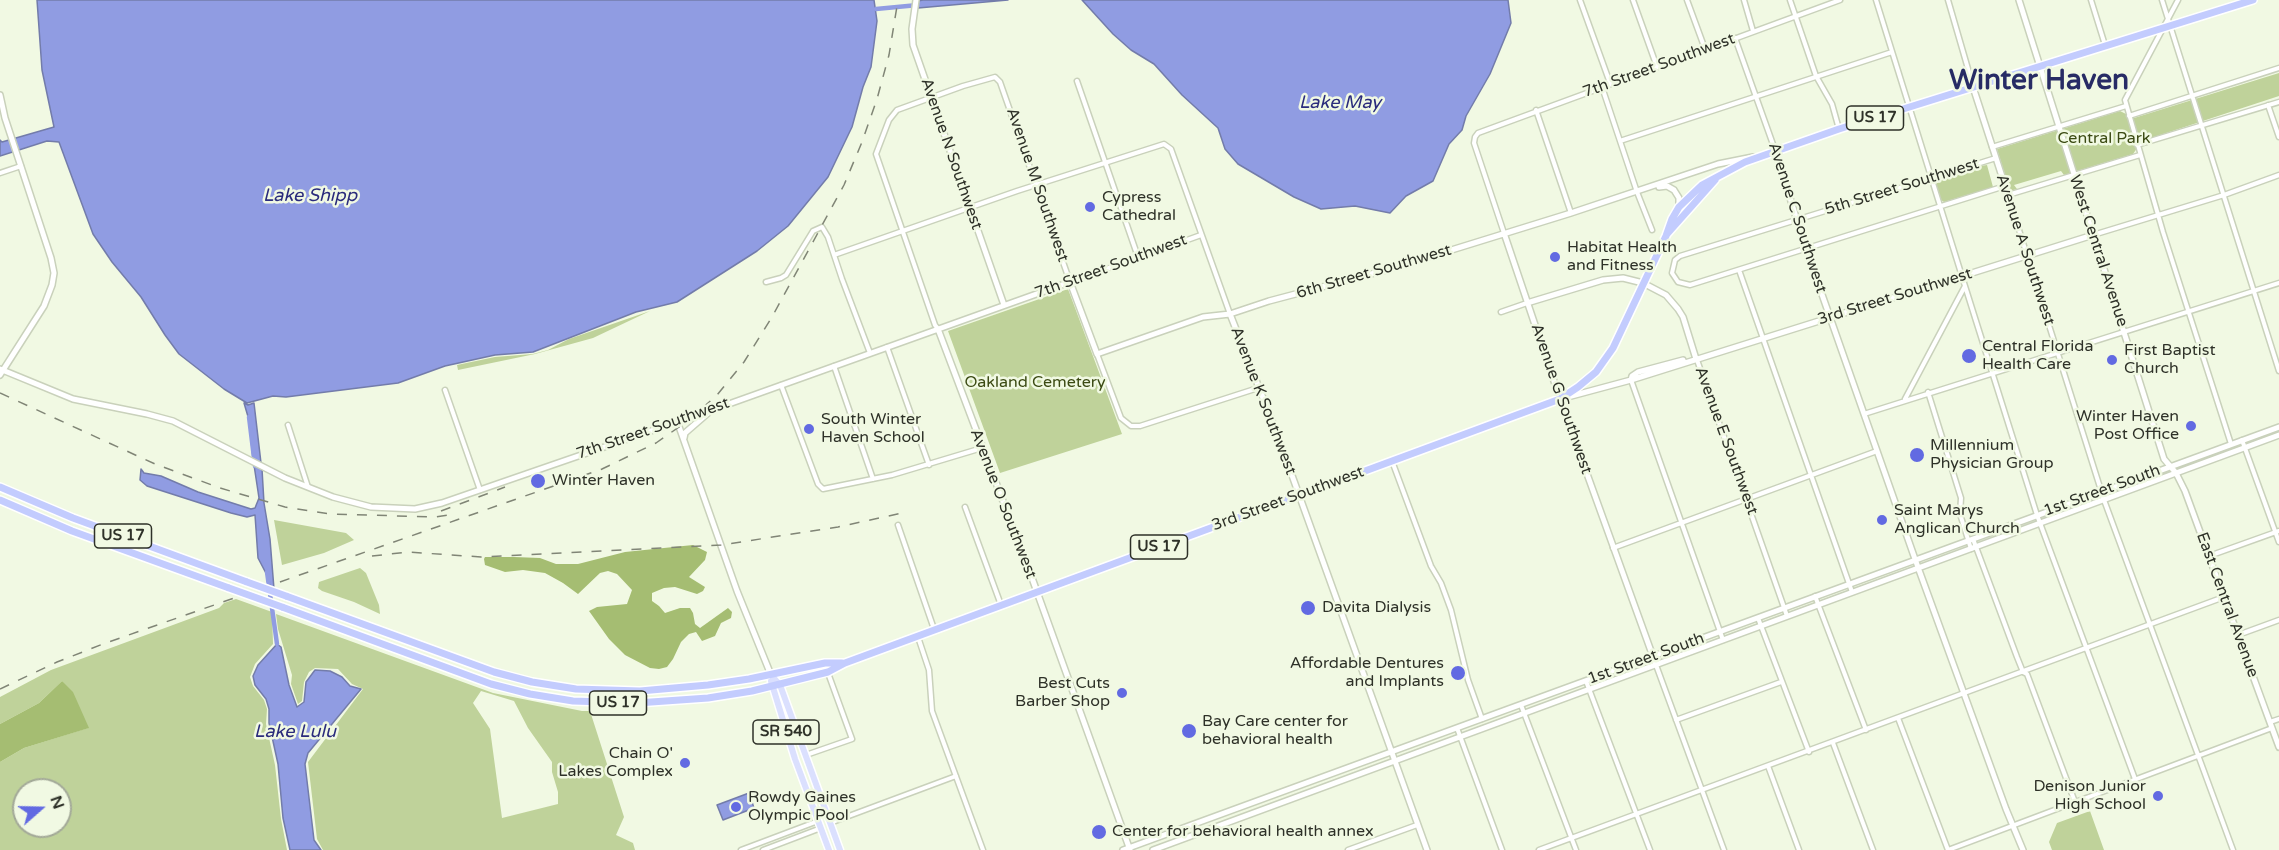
<!DOCTYPE html>
<style>
body{margin:0}
#map{position:relative;width:2279px;height:850px;overflow:hidden;background:#f1f9e3;font-family:"Varela Round",sans-serif}
canvas{display:block}
.north{position:absolute;left:12px;top:778px;width:60px;height:60px;box-sizing:border-box;background:#f1f9e3;border:2px solid #a3a998;border-radius:50%;rotate:70deg;font-size:16px;font-weight:700;line-height:24px;text-align:center;color:#2e3128}
.north::after{content:'';display:block;margin:auto;width:21px;height:27px;background:#626ae2;clip-path:polygon(50% 0,100% 100%,50% 72%,0 100%)}
</style>
<div id="map">
<canvas width="2279" height="850"></canvas>
<div class="north">N</div>
</div>
<script>
const g = document.querySelector('canvas').getContext('2d');
g.lineJoin = 'round';
function paint(path, color) { g.fillStyle = color; g.fill(path, 'evenodd'); }
const poly = rows => new Path2D(rows.map(r => 'M' + r).join(''));
function stroke(path, color, width, dash) { g.strokeStyle = color; g.lineWidth = width; g.lineCap = dash ? 'butt' : 'round'; g.setLineDash(dash || []); g.stroke(path); }
function label(font, color, halo, rows, align = 'center') {
  g.font = font + ' "Varela Round",sans-serif'; g.lineWidth = 5; g.setLineDash([]); g.textBaseline = 'middle'; g.strokeStyle = halo; g.fillStyle = color; for (const [text, x, y, turn = 0] of rows) {
    g.save(); g.translate(x, y); g.rotate((+turn || 0) * Math.PI / 180); g.textAlign = isNaN(turn) ? turn : align; if (halo) g.strokeText(text, 0, 0); g.fillText(text, 0, 0); g.restore();
  }
}
paint(poly([
 [2279,73,2279,96,2142,141,2133,154,2064,175,2061,171,2014,185,2017,189,2010,191,1997,149,2120,111,2134,118],
 [1987,165,1993,187,1944,202,1941,200,1935,180,1938,177,1974,167],
 [1068,289,1122,434,1000,473,948,331],
 [650,311,593,338,535,354,458,370,457,365,495,357,533,354,548,350,569,339],
 [274,520,346,533,354,540,324,553,282,565],
 [360,568,366,573,379,605,380,614,354,602,322,591,318,588,319,582],
 [236,599,272,612,273,644,255,664,250,677,253,686,264,700,267,709,266,724,275,765,281,819,287,850,0,850,0,762,24,748,88,728,62,681,39,703,0,724,0,697,51,670,219,608,224,603],
 [24,790,60,790,60,826,24,826],
 [276,614,493,693,582,711,590,711,624,817,616,835,633,843,635,850,323,850,317,839,308,762,363,689,352,684,338,669,315,668,309,672,304,682,302,701,298,704,291,684,292,675,278,629],
 [481,691,514,701,528,728,552,762,552,772,558,792,558,804,502,818,490,729,473,703],
 [2090,811,2104,850,2052,850,2049,842,2057,823]
]), '#bfd29a');
paint(poly([
 [693,545,707,552,705,560,689,577,705,587,703,591,697,594,675,587,664,588,652,593,652,601,659,606,665,613,680,608,690,608,693,613,695,624,700,628,728,608,732,612,731,618,721,623,715,636,702,641,696,632,689,634,681,642,673,659,667,667,659,669,650,668,625,655,609,639,589,611,597,607,627,604,632,590,617,574,608,571,600,573,578,594,563,583,545,573,523,570,505,572,485,565,484,559,485,557,514,557,540,558,556,564,578,564,625,552],
 [62,681,73,692,89,728,24,748,0,762,0,724,39,703]
]), '#a5bd72');
const water = poly([
 [37,0,874,0,877,21,871,67,863,87,852,127,828,177,788,226,757,251,677,302,636,312,533,352,495,355,445,366,398,383,286,397,273,396,247,403,224,389,179,354,165,335,141,297,112,262,93,234,59,142,47,141,0,156,0,140,2,142,54,127,42,70,37,0],
 [923,0,1008,0,918,8,918,1,923,0],
 [1082,0,1508,0,1511,23,1490,74,1466,116,1462,130,1449,144,1433,181,1406,196,1390,213,1355,206,1321,209,1294,197,1238,164,1225,149,1218,128,1182,95,1154,64,1131,50,1113,34,1082,0],
 [244,403,248,405,254,403,261,463,253,459,249,420,244,403],
 [254,465,262,469,264,503,270,539,274,589,270,587,269,579,258,558,255,515,247,517,231,513,147,486,140,480,141,469,144,473,161,476,198,492,251,509,255,508,259,498,254,465],
 [277,644,281,647,289,685,297,707,304,702,306,682,315,670,330,671,342,677,350,686,361,689,308,753,305,764,314,840,321,850,290,850,283,818,278,764,269,723,269,709,266,699,255,685,253,676,258,665,277,644],
 [749,793,754,808,723,820,717,805,749,793]
]);
paint(water, '#909ce2');
stroke(water, '#737caa', 1.5);
stroke(poly([
 [876,9,918,5],
 [249,417,255,466],
 [267,572,277,644]
]), '#909ce2', 4.5);
const street = poly([
 [1580,0,1610,83],
 [1633,0,1657,67],
 [1687,0,1705,49],
 [1744,0,1753,31],
 [1790,0,1816,76,1832,104,1839,129],
 [1876,0,1965,286,1905,399],
 [1948,0,1973,86],
 [2091,0,2105,45],
 [2162,0,2279,371],
 [2178,0,2125,100,2163,232,2231,444],
 [1735,38,1775,150],
 [1077,81,1138,257],
 [1602,87,1637,192,1652,230],
 [2268,105,2279,137],
 [1536,110,1571,213],
 [2129,116,2279,68],
 [1620,141,1892,52],
 [2137,145,2279,102],
 [1992,147,2126,106],
 [2140,155,2008,195,2104,500,2233,850],
 [1996,158,1680,256,1675,260,1672,273,1678,282,1690,285,2005,186],
 [0,173,21,166],
 [1504,233,1474,143,1475,137,1478,133,1840,0],
 [2093,235,2224,195,2279,175],
 [834,255,1017,191,1164,144,1171,149,1230,314],
 [1739,270,1852,592],
 [766,282,781,278,786,275,813,231,822,227,828,237,842,279,870,353],
 [1965,286,2037,515,2135,779],
 [1501,312,1527,303],
 [938,329,935,325,876,154,889,120,897,110,963,86,995,77,1000,82,1070,282,1201,235],
 [887,347,929,465],
 [1097,354,1121,418,1131,426,1140,426,1258,388],
 [1697,360,1787,616],
 [834,366,873,479],
 [1631,380,1723,640],
 [781,385,815,476,818,484,823,489,892,475,982,448],
 [445,390,480,490],
 [1928,392,1961,498,1960,514,1971,549],
 [1864,414,2279,283],
 [288,425,308,487],
 [2242,440,2279,542],
 [1392,461,1431,566,1441,583,1451,610,1468,680,1482,719],
 [965,507,1001,605],
 [898,525,934,629],
 [1973,539,2017,657,2023,672,2027,674,2075,802],
 [1613,548,1877,451],
 [2209,556,2279,531],
 [1815,596,1866,730],
 [1758,618,1809,752],
 [2238,635,2279,620],
 [918,637,929,670,932,711,983,850],
 [1656,665,1724,850],
 [1586,681,1650,850],
 [1521,705,1576,850],
 [1898,718,1948,850],
 [1676,720,1781,682],
 [2270,722,2279,719],
 [1457,728,1502,850],
 [1833,743,1873,850],
 [806,755,852,739,828,673],
 [1768,766,1799,850],
 [830,823,956,776],
 [741,850,818,821],
 [763,850,821,828],
 [1348,850,1417,825],
 [1539,850,2224,597],
 [1948,850,2272,728]
]);
const secondary = poly([
 [916,0,912,29,913,45,1004,305],
 [2019,0,2164,459,2176,473,2185,491,2279,747],
 [1973,87,2008,195],
 [0,95,5,118,51,258,54,273,52,285,44,306,0,375],
 [1775,150,1806,249,1915,559,2006,809,2023,850],
 [1659,187,1667,186,1674,190,1679,198,1679,207],
 [1504,233,1560,399,1656,665],
 [1527,303,1603,280,1623,278,1643,283,1666,295,1678,309,1683,317,1696,359],
 [1230,314,1276,431,1427,850],
 [938,329,1032,578,1130,850],
 [0,369,73,399,147,414,173,421,285,478,333,497,371,507,415,509,442,503,726,405,1070,282,1097,354,1203,317,1230,314,1269,301,1390,269,1571,213,1718,164,1753,157],
 [1631,380,1632,376,1638,372,1683,360],
 [1564,398,1631,380,2093,235],
 [677,421,737,591,771,675],
 [684,438,685,433,708,413],
 [1123,850,2279,427],
 [1153,850,2279,435]
]);
const primary = poly([
 [771,675,780,685,840,850],
 [771,681,795,759,829,850]
]);
const highway = poly([
 [1667,234,1715,180],
 [0,487,73,518,247,582],
 [0,500,72,531,229,588],
 [286,596,494,672,532,682,576,689,640,691,708,685,749,679,825,663,842,663],
 [282,607,491,684,530,694,573,701,637,703,708,698,752,691,828,672,845,663,1560,399,1578,387,1596,372,1613,348,1666,236,1672,219,1679,207,1702,185,1745,162,1839,129,2253,0]
]);
stroke(street, '#c9d1bb', 7);
stroke(secondary, '#c9d1bb', 8);
stroke(primary, '#fff', 9);
stroke(highway, '#fff', 10);
stroke(street, '#fff', 4);
stroke(secondary, '#fff', 5);
stroke(primary, '#dbe0fe', 6);
stroke(highway, '#c3ccfe', 7);
stroke(poly([
 [0,393,155,464,220,488,285,507,330,514,436,517,455,514],
 [441,511,505,487],
 [372,556,408,552,481,557,721,545,838,527,902,513],
 [0,689,57,662,103,644,602,469,656,443,689,420,717,395,744,362,772,317,844,185,862,142,877,99,889,55,898,0]
]), '#808576', 1.5, [10, 10]);
const highwayBridge = poly([
 [247,582,286,596],
 [229,588,282,607]
]);
stroke(highwayBridge, '#fff', 10, []);
stroke(highwayBridge, '#c3ccfe', 7);
for (const [x, y, r, color] of [
 [1090,207,6,"#626ae2"],
 [1555,257,6,"#626ae2"],
 [1969,356,8,"#626ae2"],
 [2112,360,6,"#626ae2"],
 [2191,426,6,"#626ae2"],
 [809,429,6,"#626ae2"],
 [1917,455,8,"#626ae2"],
 [538,481,8,"#626ae2"],
 [1882,520,6,"#626ae2"],
 [1308,608,8,"#626ae2"],
 [1458,673,8,"#626ae2"],
 [1122,693,6,"#626ae2"],
 [1189,731,8,"#626ae2"],
 [685,763,6,"#626ae2"],
 [2158,796,6,"#626ae2"],
 [736,807,6,"#626ae2"],
 [1099,832,8,"#626ae2"]
]) { const dot = new Path2D(); dot.arc(x, y, r, 0, 2 * Math.PI); g.fillStyle = color; g.fill(dot); stroke(dot, '#f1f9e3', 2); }
for (const [x, y, w] of [
 [1875,118,57],
 [123,536,57],
 [1159,547,57],
 [618,703,57],
 [786,732,66]
]) { const box = new Path2D(); box.roundRect(x - w / 2, y - 12, w, 24, 4.5); g.fillStyle = '#f1f9e3'; g.fill(box); stroke(box, '#2e3128', 1.5); }
label('bold 15px', '#2e3128', null, [
 ["US 17",1875,118],
 ["US 17",123,536],
 ["US 17",1159,547],
 ["US 17",618,703],
 ["SR 540",786,732]
]);
label('16px', '#2e3128', '#f1f9e3', [
 ["7th Street Southwest",1659,66,-20],
 ["Avenue N Southwest",951,154,71],
 ["Avenue M Southwest",1037,185,71],
 ["5th Street Southwest",1902,187,-17],
 ["Avenue C Southwest",1797,218,72],
 ["Avenue A Southwest",2025,250,72],
 ["West Central Avenue",2098,251,72],
 ["7th Street Southwest",1111,267,-20],
 ["6th Street Southwest",1374,272,-16],
 ["3rd Street Southwest",1895,297,-17],
 ["Avenue G Southwest",1561,399,71],
 ["Avenue K Southwest",1263,401,69],
 ["7th Street Southwest",653,429,-19],
 ["Avenue E Southwest",1726,441,70],
 ["1st Street South",2102,491,-20],
 ["3rd Street Southwest",1288,499,-20],
 ["Avenue O Southwest",1003,504,69],
 ["East Central Avenue",2227,605,70],
 ["1st Street South",1646,659,-20]
]);
label('16px', '#3b4a13', '#f1f9e3', [
 ["Central Park",2104,139],
 ["Oakland Cemetery",1035,383]
]);
label('16px', '#2e3128', '#f1f9e3', [
 ["Cypress",1102,198],
 ["Cathedral",1102,216],
 ["Habitat Health",1567,248],
 ["and Fitness",1567,266],
 ["Central Florida",1982,347],
 ["Health Care",1982,365],
 ["First Baptist",2124,351],
 ["Church",2124,369],
 ["Winter Haven",2179,417,"right"],
 ["Post Office",2179,435,"right"],
 ["South Winter",821,420],
 ["Haven School",821,438],
 ["Millennium",1930,446],
 ["Physician Group",1930,464],
 ["Winter Haven",552,481],
 ["Saint Marys",1894,511],
 ["Anglican Church",1894,529],
 ["Davita Dialysis",1322,608],
 ["Affordable Dentures",1444,664,"right"],
 ["and Implants",1444,682,"right"],
 ["Best Cuts",1110,684,"right"],
 ["Barber Shop",1110,702,"right"],
 ["Bay Care center for",1202,722],
 ["behavioral health",1202,740],
 ["Chain O'",673,754,"right"],
 ["Lakes Complex",673,772,"right"],
 ["Denison Junior",2146,787,"right"],
 ["High School",2146,805,"right"],
 ["Rowdy Gaines",748,798],
 ["Olympic Pool",748,816],
 ["Center for behavioral health annex",1112,832]
], 'left');
label('italic 18px', '#2a2b7c', '#f1f9e3', [
 ["Lake May",1340,103],
 ["Lake Shipp",310,196],
 ["Lake Lulu",295,732]
]);
label('bold 28px', '#272b65', '#f1f9e3', [
 ["Winter Haven",2039,82]
]);
</script>
